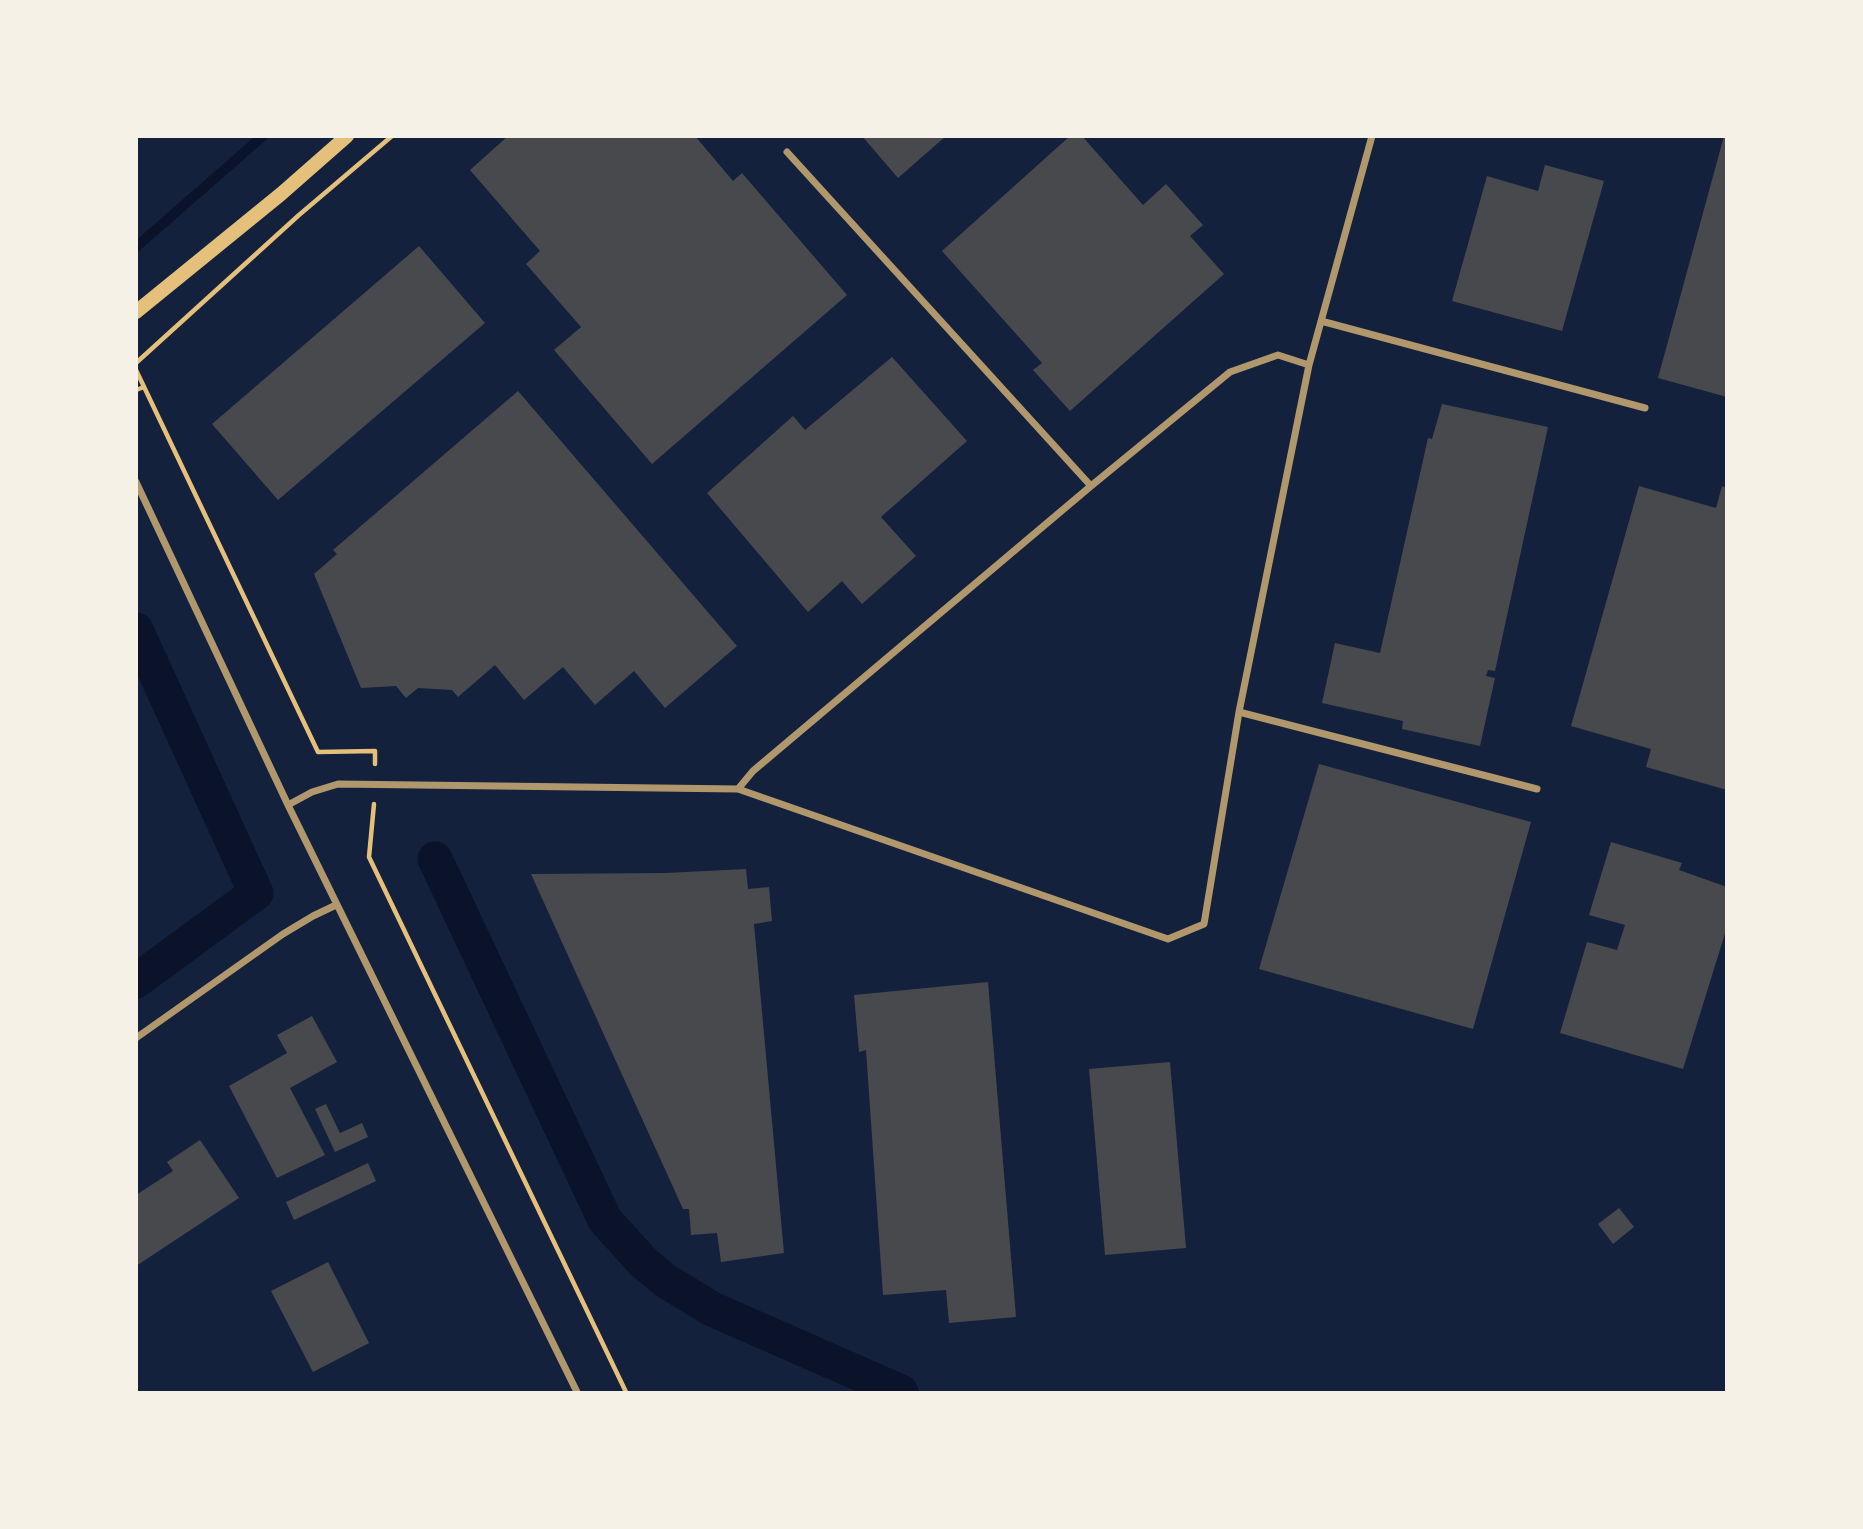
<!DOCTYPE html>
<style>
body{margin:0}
#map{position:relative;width:1863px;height:1529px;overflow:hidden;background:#14213d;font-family:Manrope,sans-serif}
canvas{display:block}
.frame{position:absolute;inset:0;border:138px solid #f6f1e7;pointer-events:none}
</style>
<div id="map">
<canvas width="1863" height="1529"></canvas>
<div class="frame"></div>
</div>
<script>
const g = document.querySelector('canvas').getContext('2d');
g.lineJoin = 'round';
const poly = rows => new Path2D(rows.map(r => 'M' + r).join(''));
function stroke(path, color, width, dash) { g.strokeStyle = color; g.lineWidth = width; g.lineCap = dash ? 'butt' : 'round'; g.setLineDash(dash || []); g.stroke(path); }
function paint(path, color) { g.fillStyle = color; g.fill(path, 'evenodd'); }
stroke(poly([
 [136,247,263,136]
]), '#0b132b', 10);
stroke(poly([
 [136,630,256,893,136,981],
 [435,859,605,1220,644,1263,666,1281,712,1309,901,1392]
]), '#0b132b', 35);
paint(poly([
 [508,136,695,136,733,181,742,173,847,295,652,464,554,350,581,327,526,264,540,251,470,170],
 [862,136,946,136,898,178],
 [1070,136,1082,136,1143,205,1166,184,1203,225,1190,236,1224,274,1070,411,1033,370,1042,363,942,251],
 [1724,136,1727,136,1727,397,1658,378],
 [1545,165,1604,181,1562,331,1452,301,1487,176,1538,191],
 [419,246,485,323,278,500,212,424],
 [892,357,967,441,881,517,916,556,862,604,842,581,808,612,707,493,793,416,805,430],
 [518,391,737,646,665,708,634,671,595,705,563,667,524,700,495,665,458,697,452,690,418,688,406,698,396,686,361,688,314,574,337,554,333,550],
 [1442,404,1548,427,1495,671,1488,670,1486,676,1495,678,1480,746,1402,729,1403,721,1322,703,1335,643,1380,653,1428,438,1432,439],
 [1639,486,1716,508,1722,486,1727,488,1727,790,1646,767,1651,749,1571,726],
 [1319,764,1531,822,1473,1029,1259,969],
 [1611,842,1682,863,1679,870,1727,887,1727,927,1683,1069,1560,1033,1587,942,1617,950,1625,925,1589,915],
 [746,869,748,889,769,887,772,921,754,924,784,1253,721,1262,717,1233,691,1235,689,1209,683,1209,531,874,666,873],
 [988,982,1016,1317,949,1323,946,1290,883,1295,866,1050,859,1052,854,995],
 [312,1016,337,1062,290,1088,325,1155,277,1178,229,1086,287,1053,277,1035],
 [1170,1062,1186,1248,1105,1255,1089,1069],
 [326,1104,340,1133,362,1123,368,1137,335,1152,315,1109],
 [200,1140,239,1198,136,1266,136,1195,173,1171,167,1162],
 [368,1163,376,1181,294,1220,286,1202],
 [1619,1208,1634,1227,1613,1244,1598,1224],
 [328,1262,369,1343,313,1372,271,1291]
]), '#48494c');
stroke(poly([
 [136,363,299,215,392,136],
 [136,370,318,752,375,751,375,764],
 [136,390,144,387],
 [374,804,369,857,626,1392]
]), '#e5c07b', 4.5);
stroke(poly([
 [787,152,1091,486],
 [1321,321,1645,408],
 [136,482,288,805,577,1392],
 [1239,712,1537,789],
 [738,789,753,771,1091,486,1230,372,1278,355,1309,365],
 [288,805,312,792,338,784,738,789,1168,939,1204,924,1239,712,1309,365,1372,136],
 [136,1038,283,934,313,916,336,905]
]), '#b1986c', 7);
stroke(poly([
 [136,312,281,194,347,136]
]), '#e5c07b', 14);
</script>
